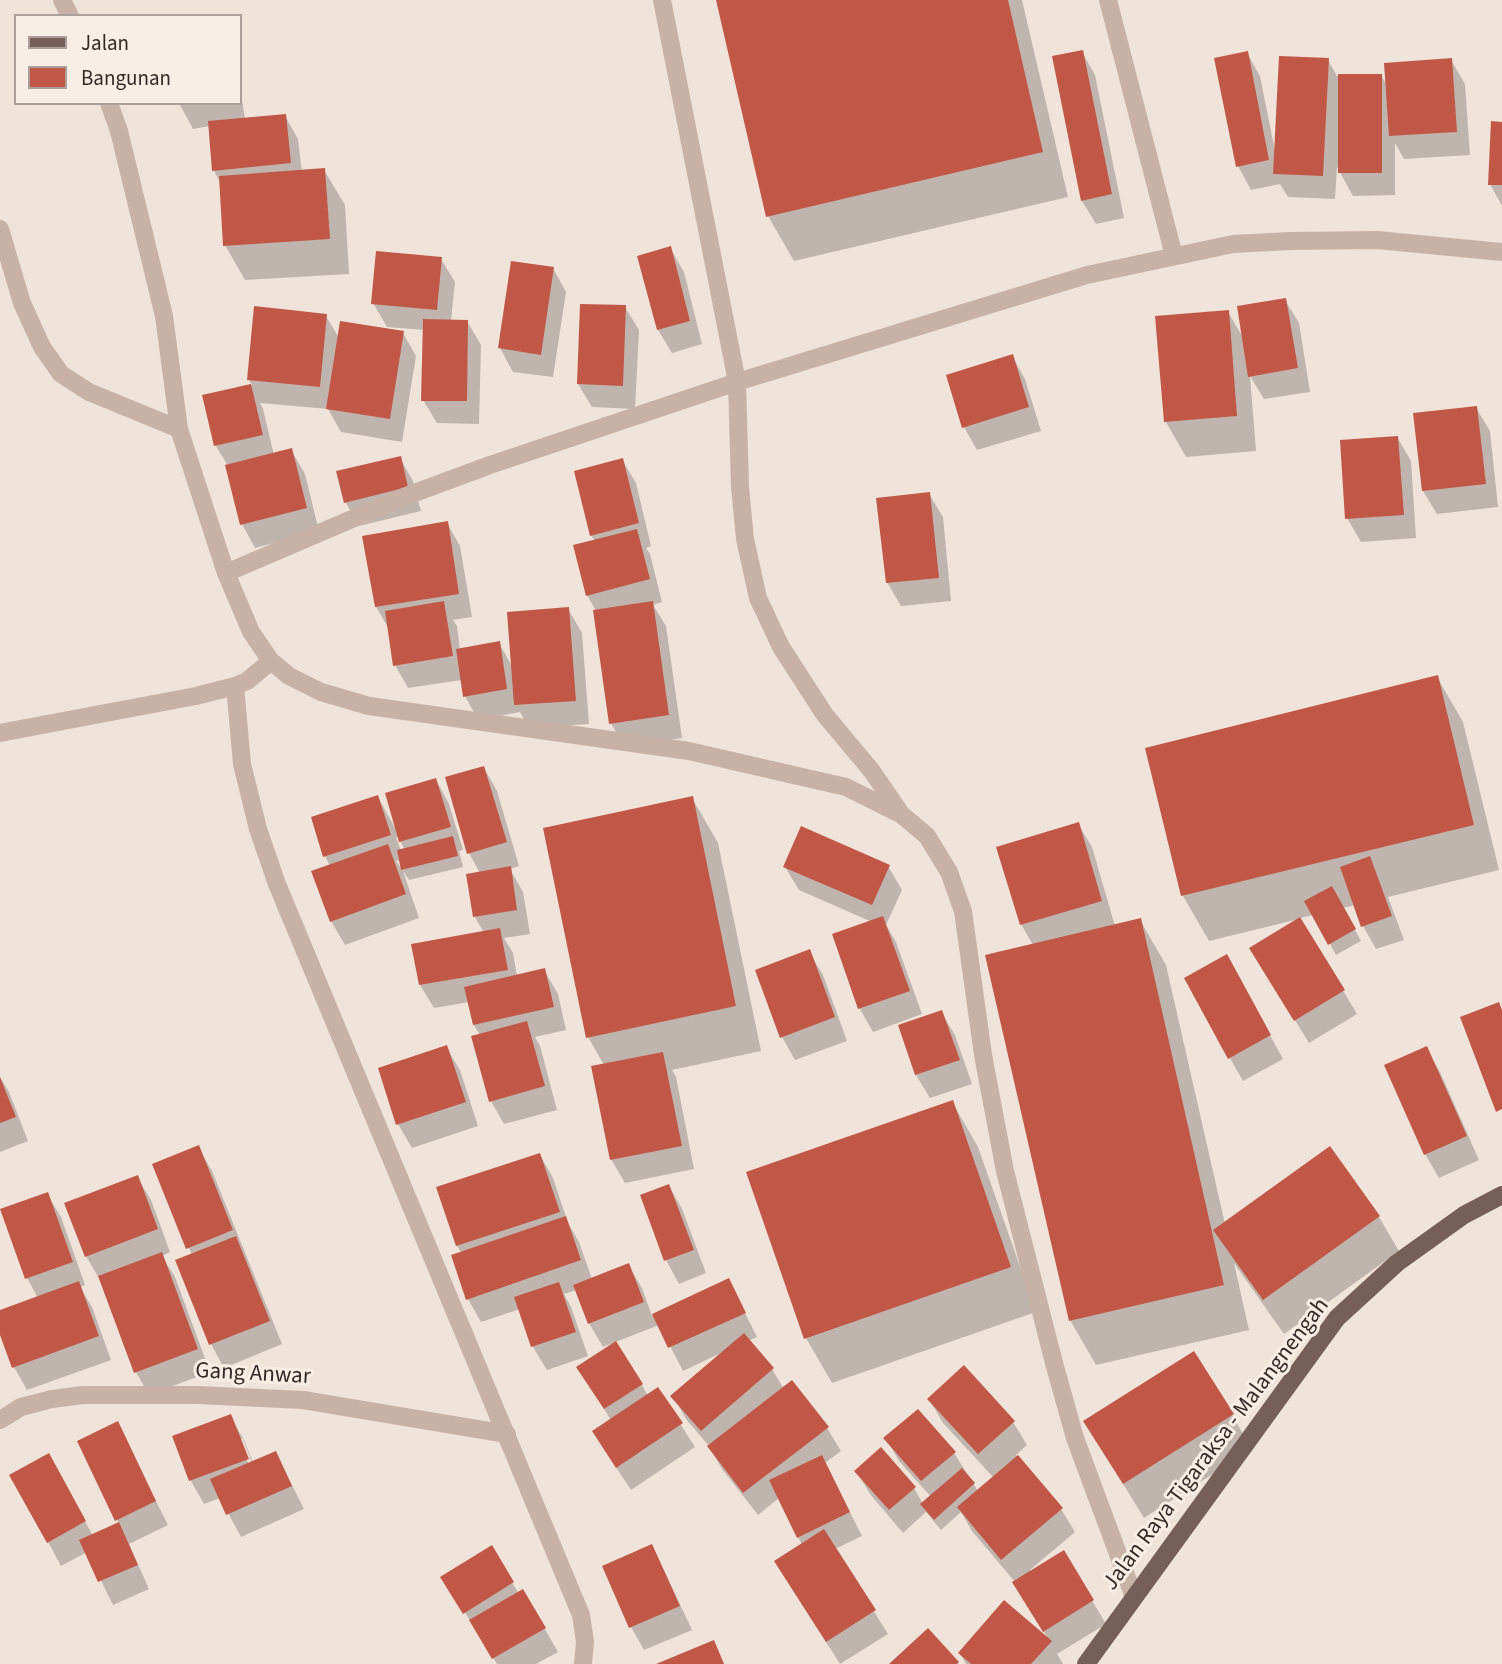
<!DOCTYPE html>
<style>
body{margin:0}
#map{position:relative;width:1502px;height:1664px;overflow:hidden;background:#f0e3da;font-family:"Source Sans 3",sans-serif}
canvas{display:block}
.legend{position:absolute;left:14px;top:14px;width:228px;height:91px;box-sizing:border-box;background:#f8eee6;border:2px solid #aa9f9a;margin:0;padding:9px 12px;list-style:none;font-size:21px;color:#342927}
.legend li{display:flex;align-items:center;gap:14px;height:35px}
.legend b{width:35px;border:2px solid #aa9f9a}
</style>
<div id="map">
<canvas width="1502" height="1664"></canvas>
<ul class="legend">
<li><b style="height:9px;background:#765f58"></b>Jalan</li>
<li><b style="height:19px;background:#c15747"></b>Bangunan</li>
</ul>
</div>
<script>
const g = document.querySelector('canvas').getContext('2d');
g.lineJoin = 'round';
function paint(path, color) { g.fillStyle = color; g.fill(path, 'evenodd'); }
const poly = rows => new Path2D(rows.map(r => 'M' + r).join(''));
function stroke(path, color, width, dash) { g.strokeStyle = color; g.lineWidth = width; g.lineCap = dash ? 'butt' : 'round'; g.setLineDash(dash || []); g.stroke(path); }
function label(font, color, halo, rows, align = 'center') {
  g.font = font + ' "Source Sans 3",sans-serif'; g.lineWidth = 6; g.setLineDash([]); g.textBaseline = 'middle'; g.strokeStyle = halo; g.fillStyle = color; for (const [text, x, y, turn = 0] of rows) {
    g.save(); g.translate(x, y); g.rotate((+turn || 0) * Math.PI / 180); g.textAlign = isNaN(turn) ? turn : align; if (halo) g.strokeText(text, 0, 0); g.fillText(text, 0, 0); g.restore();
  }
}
paint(poly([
 [717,0,1022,0,1068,197,794,261,768,216],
 [1082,52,1095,75,1124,218,1096,224,1082,201],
 [1247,53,1260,76,1275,151,1328,60,1337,76,1381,75,1388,87,1451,60,1465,84,1470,155,1404,159,1395,143,1395,195,1353,196,1337,167,1335,199,1288,197,1280,184,1251,190,1238,166],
 [240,88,245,119,285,116,298,139,302,172,324,170,345,205,349,274,245,280,225,245,221,184,214,171,210,126,193,129,179,103,240,103],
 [1502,124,1502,206,1490,184],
 [670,248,684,272,702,344,672,353,658,330],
 [441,259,455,282,451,321,467,321,481,345,479,424,437,423,423,400,424,330,387,327,373,303],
 [553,268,566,292,553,377,513,372,500,348],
 [1285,300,1299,323,1310,392,1264,399,1250,376,1256,451,1186,457,1166,422,1157,318,1228,312,1244,339],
 [625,307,639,330,635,409,592,407,578,384],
 [326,316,339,338,403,333,416,356,402,442,341,432,328,409,260,403,263,409,274,455,291,450,305,474,319,531,255,548,242,524,228,466,216,446,204,396,252,385,249,380],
 [1012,356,1025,379,1041,431,977,450,964,427],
 [1476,408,1490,431,1498,507,1437,514,1423,491],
 [1397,437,1411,461,1416,538,1361,542,1347,518],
 [400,458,413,481,421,511,359,526,346,503],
 [622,460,636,483,651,546,646,548,650,554,662,602,653,605,666,626,682,738,624,747,611,723,596,611,587,595,595,541,591,535],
 [929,494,943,517,951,601,901,606,887,582],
 [447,523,460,546,472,617,453,620,457,626,460,650,499,643,513,668,568,609,582,633,589,724,529,728,520,712,478,720,465,696,462,680,408,688,395,665,389,629,376,607,364,537],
 [1437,677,1463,722,1499,870,1388,897,1404,940,1376,949,1363,926,1355,905,1343,908,1361,941,1336,955,1314,915,1300,918,1357,1014,1309,1043,1265,971,1299,919,1209,941,1183,896,1147,749],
 [484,768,497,791,519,866,510,869,523,892,530,934,504,938,513,953,517,976,544,970,558,994,566,1030,535,1037,540,1046,557,1110,504,1124,491,1101,480,1035,474,1025,469,1002,434,1008,420,985,484,933,475,917,480,873,469,853],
 [436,780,449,804,463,850,459,851,463,867,409,880,403,871,401,860,396,861,403,871,419,918,345,945,331,921,330,866,325,856,378,797,395,828],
 [396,837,398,837,405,850,401,851],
 [692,798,718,843,761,1051,672,1070,676,1077,694,1169,625,1183,611,1159,604,1065,588,1037],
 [1078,824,1092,847,1115,926,1140,920,1166,965,1225,1224,1379,1217,1399,1251,1284,1334,1234,1263,1249,1330,1096,1365,1070,1320,1033,945,1021,924],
 [888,866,902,890,886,925,896,942,922,1014,873,1032,860,1009,834,935,872,922,799,890,785,867],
 [809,952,823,975,847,1041,795,1060,782,1037],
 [1240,980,1283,1059,1243,1081,1230,1058],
 [941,1012,955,1035,972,1084,930,1098,916,1075,900,1026],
 [446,1047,460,1070,478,1126,412,1148,398,1124,380,1069],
 [1426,1048,1440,1072,1479,1160,1439,1178,1425,1154,1387,1066],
 [0,1077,9,1092,28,1141,0,1152],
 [952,1102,978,1147,1036,1312,832,1383,806,1338,748,1173],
 [198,1147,212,1171,282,1344,224,1368,211,1344,178,1261,192,1255,154,1165],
 [540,1155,553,1178,568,1223,579,1242,592,1279,628,1265,642,1288,652,1316,729,1281,757,1337,748,1341,772,1369,784,1389,827,1428,841,1451,825,1463,862,1536,835,1549,888,1634,840,1664,789,1584,802,1545,779,1498,758,1515,722,1469,708,1445,686,1419,673,1396,721,1353,683,1371,659,1325,603,1347,589,1323,576,1290,564,1294,571,1307,588,1356,547,1370,533,1347,520,1309,481,1322,468,1299,462,1254,457,1246],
 [137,1177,151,1200,170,1252,162,1256,175,1277,210,1372,149,1395,136,1372,100,1280,86,1256],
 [669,1186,682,1209,706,1273,679,1284,666,1260],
 [47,1194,61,1217,85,1285,80,1287,92,1307,111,1360,27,1390,14,1367,0,1330,0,1312,38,1298,27,1278],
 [642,1385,648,1396,658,1389,695,1447,631,1490,608,1455,611,1420,592,1390],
 [929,1399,1013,1422,1027,1445,1016,1455,1061,1509,1075,1532,1030,1570,1031,1572,1063,1552,1106,1624,1057,1654,1063,1664,966,1664,960,1653,1048,1639,1015,1582,972,1531,961,1512,941,1530,926,1512,903,1533,870,1494,856,1471,914,1488,923,1504,931,1497,899,1461,886,1438,954,1453,978,1491,994,1478,943,1423],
 [1232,1415,1252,1449,1144,1518,1085,1422],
 [230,1416,244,1440,253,1463,276,1453,304,1509,241,1537,220,1498,204,1504,191,1481,174,1437],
 [239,1439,243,1439,253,1466,250,1468],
 [117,1424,168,1525,129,1544,149,1589,113,1605,87,1552,61,1566,12,1475,62,1478,93,1536,119,1524,79,1442],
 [491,1547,519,1594,523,1591,558,1652,536,1664,497,1664,443,1577],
 [651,1547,664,1570,692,1630,644,1650,631,1627]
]), '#0003');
paint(poly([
 [716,0,1008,0,1043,152,766,217],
 [1083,50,1112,194,1081,201,1052,56],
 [1248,51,1269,160,1236,167,1214,58],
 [1279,56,1329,58,1323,176,1273,174],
 [1452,58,1457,132,1389,136,1384,63],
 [1338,74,1382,74,1382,173,1338,173],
 [286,114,291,163,212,171,208,121],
 [1491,121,1502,122,1502,185,1488,185],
 [325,168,330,239,223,246,219,176],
 [671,246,690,321,657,330,637,256],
 [376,251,442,257,437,310,371,304],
 [511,261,554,267,541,355,498,348],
 [1286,298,1298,368,1248,377,1237,306],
 [580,304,626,305,623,386,577,384],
 [254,306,327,314,320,387,247,380],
 [1229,310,1237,416,1164,422,1155,316],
 [423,319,468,320,467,401,421,401],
 [340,321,404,331,390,419,326,409],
 [1013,354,1029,407,962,428,946,375],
 [251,384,263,435,214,446,202,395],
 [1477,406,1486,484,1422,491,1413,413],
 [1398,436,1404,515,1345,519,1340,440],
 [292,448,307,508,240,525,225,465],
 [401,456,408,487,344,503,336,471],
 [623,458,639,523,590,536,574,471],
 [930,492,939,578,886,583,876,498],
 [448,521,459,594,375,607,362,536],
 [637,529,650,579,586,596,573,545],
 [444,601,453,656,393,666,385,611],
 [653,601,669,715,609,724,593,610],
 [569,607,576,701,514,705,507,612],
 [500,641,507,689,463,697,456,649],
 [1438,675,1474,825,1181,896,1145,748],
 [484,766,507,842,467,854,445,777],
 [436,778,451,827,399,842,385,793],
 [378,795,391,835,323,857,311,817],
 [693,796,736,1006,586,1038,543,828],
 [1079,822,1102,901,1020,925,996,847],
 [801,826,890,865,872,905,783,867],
 [453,836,458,856,401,870,397,850],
 [388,844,406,894,330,922,311,871],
 [1370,856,1392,916,1361,927,1340,867],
 [511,866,517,910,473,917,466,874],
 [1332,886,1356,929,1328,945,1304,901],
 [883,916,910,991,858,1009,832,934],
 [1300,917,1345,990,1294,1021,1249,948],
 [1141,918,1224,1285,1069,1321,985,955],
 [500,928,508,970,419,985,411,944],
 [810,949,835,1017,780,1038,755,970],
 [1227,954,1271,1035,1228,1059,1184,978],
 [545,968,554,1007,473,1025,464,987],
 [1499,1002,1502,1010,1502,1109,1496,1112,1460,1017],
 [942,1010,960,1060,915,1075,898,1025],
 [527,1021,545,1086,489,1102,471,1036],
 [447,1045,466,1102,396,1125,378,1068],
 [1427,1046,1467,1136,1424,1155,1384,1065],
 [663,1052,682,1146,610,1160,591,1066],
 [0,1077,16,1117,0,1123],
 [953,1100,1011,1267,804,1339,746,1172],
 [199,1145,233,1230,186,1249,152,1164],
 [1330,1146,1380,1216,1263,1300,1213,1230],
 [540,1153,560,1212,456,1246,436,1187],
 [138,1175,158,1229,85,1257,64,1203],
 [669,1184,694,1250,664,1261,640,1195],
 [48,1192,73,1262,25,1279,0,1209],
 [566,1216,581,1260,466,1300,451,1255],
 [236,1236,270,1321,209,1345,175,1260],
 [162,1252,198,1349,134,1373,98,1276],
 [629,1263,644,1302,588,1324,573,1285],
 [729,1278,746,1313,668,1348,652,1314],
 [79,1281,99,1336,12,1368,0,1335,0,1310],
 [559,1282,576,1332,531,1347,514,1297],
 [744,1333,774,1368,701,1431,670,1396],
 [616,1341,643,1384,604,1409,576,1367],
 [1194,1351,1234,1414,1123,1484,1083,1421],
 [964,1365,1015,1421,978,1454,927,1399],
 [792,1380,829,1427,743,1493,707,1446],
 [658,1387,683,1423,616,1468,592,1431],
 [918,1409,956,1452,921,1481,883,1438],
 [231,1414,249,1459,189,1481,172,1436],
 [118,1421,156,1501,115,1521,77,1441],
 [881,1447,916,1487,889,1510,854,1471],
 [276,1451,292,1486,226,1515,210,1479],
 [49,1453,86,1521,47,1543,9,1475],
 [822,1455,850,1512,797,1538,769,1480],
 [1018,1455,1063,1508,1001,1560,957,1507],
 [962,1468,975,1483,934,1520,920,1504],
 [119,1522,138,1565,98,1582,79,1540],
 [824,1529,876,1610,826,1642,774,1561],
 [652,1544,680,1606,629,1628,602,1566],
 [492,1545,514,1582,463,1614,440,1577],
 [1064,1550,1094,1600,1043,1632,1012,1582],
 [523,1589,546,1628,492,1659,469,1620],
 [1004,1600,1052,1641,1031,1664,971,1664,958,1653],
 [928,1628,959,1662,957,1664,889,1664],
 [714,1640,724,1664,656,1664]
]), '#c15747');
stroke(poly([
 [662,0,737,382],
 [0,229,22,303,42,347,61,374,89,392,179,429]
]), '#c8b2a6', 18);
stroke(poly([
 [62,0,70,16],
 [1108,0,1174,256],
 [109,103,119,131,164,316,179,429,226,573,251,632,271,661,289,676,321,692,369,706,689,751,846,787,902,815,927,836,949,872,963,911,983,1055,1005,1171,1054,1363,1075,1438,1134,1597],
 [737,382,740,487,745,539,758,598,781,647,825,715,871,770,900,812],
 [226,573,401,498,490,465,737,382,1087,275,1233,244,1290,241,1377,240,1502,252],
 [235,686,242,764,258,829,277,884,581,1615,585,1642,583,1664],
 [0,733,196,696,235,686,247,681,271,661],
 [0,1420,21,1407,52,1399,83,1395,198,1395,303,1400,507,1434]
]), '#c8b2a6', 18);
stroke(poly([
 [1086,1664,1337,1318,1397,1263,1464,1215,1502,1195]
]), '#765f58', 18);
label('23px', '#342927', '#f8eee6', [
 ["Gang Anwar",253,1375,3],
 ["Jalan Raya Tigaraksa - Malangnengah",1217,1445,-53]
]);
</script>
